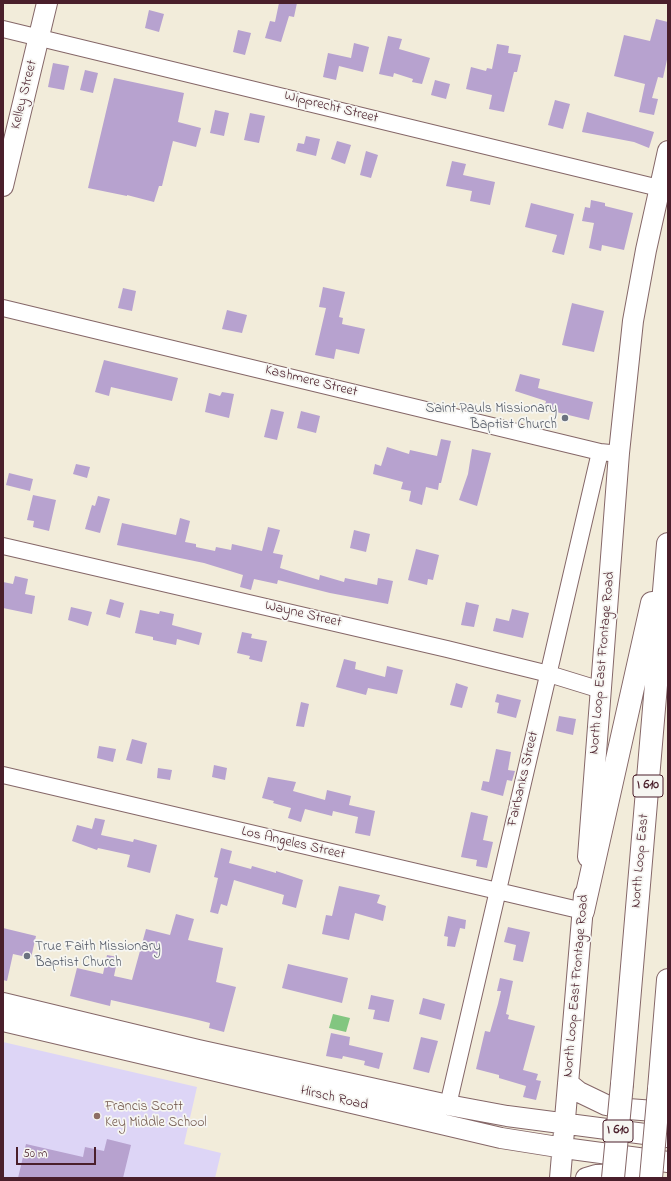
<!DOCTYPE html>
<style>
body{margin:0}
#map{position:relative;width:671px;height:1181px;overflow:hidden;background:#f2ecda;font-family:"Indie Flower",sans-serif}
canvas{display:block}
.frame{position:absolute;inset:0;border:4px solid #4a1f2b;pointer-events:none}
.scale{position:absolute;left:16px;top:1147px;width:80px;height:18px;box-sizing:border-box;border:2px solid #4a1f2b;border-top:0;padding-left:5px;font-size:12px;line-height:14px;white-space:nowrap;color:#4a1f2b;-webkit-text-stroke:3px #f6f6f2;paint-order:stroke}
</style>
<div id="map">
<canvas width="671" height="1181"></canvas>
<div class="frame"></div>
<div class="scale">50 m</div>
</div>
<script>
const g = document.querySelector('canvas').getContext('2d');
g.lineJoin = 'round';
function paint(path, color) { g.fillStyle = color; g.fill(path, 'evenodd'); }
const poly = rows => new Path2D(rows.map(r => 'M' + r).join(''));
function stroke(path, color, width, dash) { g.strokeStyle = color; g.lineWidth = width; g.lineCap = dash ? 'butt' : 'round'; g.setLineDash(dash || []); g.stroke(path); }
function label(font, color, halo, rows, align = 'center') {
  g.font = font + ' "Indie Flower",sans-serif'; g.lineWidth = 3.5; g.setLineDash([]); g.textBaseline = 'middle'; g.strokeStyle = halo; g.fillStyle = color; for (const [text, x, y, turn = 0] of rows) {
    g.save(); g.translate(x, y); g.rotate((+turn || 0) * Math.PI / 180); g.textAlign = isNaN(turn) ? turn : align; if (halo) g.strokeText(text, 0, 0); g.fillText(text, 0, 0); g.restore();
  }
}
paint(poly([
 [3,1042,197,1087,184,1144,221,1153,215,1178,3,1178]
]), '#ddd5f6');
paint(poly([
 [333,1014,350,1018,346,1032,329,1028]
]), '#82c680');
paint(poly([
 [279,3,297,3,294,17,289,16,281,42,265,38,270,21,275,22],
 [149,10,164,14,159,32,145,28],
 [656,19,668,22,668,55,663,78,658,77,652,98,658,99,654,115,639,112,645,84,614,76,624,35,650,41],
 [238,30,251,33,245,55,233,52],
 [388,36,402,39,399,49,430,58,422,84,412,82,413,79,394,73,393,77,379,74],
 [354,43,369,47,363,72,339,66,336,80,323,77,328,53,351,58],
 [497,44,509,46,508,53,521,55,517,72,514,72,504,112,489,109,492,95,466,89,471,67,486,71,487,68,492,69],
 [53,63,69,66,64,90,48,87],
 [85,70,98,73,93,93,80,90],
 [114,78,184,93,178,122,201,128,196,147,173,141,162,186,159,186,154,202,127,195,127,196,88,188],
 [435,80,450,84,446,99,431,95],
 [555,100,570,104,563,129,548,125],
 [215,110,229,113,224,136,210,133],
 [587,112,654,132,649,148,634,142,582,132],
 [250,113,265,116,259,143,244,140],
 [306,136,320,139,316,156,296,151,298,143,304,144],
 [337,141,351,145,345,164,331,159],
 [366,151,378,155,371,178,360,175],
 [452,161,466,164,463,175,495,182,490,205,470,201,472,191,446,186],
 [591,200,605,203,605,206,633,213,624,250,602,245,601,251,589,248,594,223,582,221,585,207,590,208],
 [531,203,574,214,564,255,552,252,557,235,525,227],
 [323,287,345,292,339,317,343,318,342,324,365,329,359,354,336,349,334,359,315,355,326,308,319,307],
 [123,288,136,291,132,311,118,308],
 [572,303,604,311,594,352,562,345],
 [227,310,247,315,242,333,222,329],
 [104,360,178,378,172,401,111,387,109,396,95,392],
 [520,374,540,379,538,388,593,402,589,420,544,409,546,401,515,391],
 [222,392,234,394,229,418,205,412,209,393,220,396],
 [271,409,284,412,277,440,264,437],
 [301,411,320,416,316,433,297,428],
 [441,439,451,441,441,483,439,483,438,490,426,487,422,505,409,501,411,491,401,489,403,482,373,474,375,464,381,466,387,447,409,454,410,450,437,456],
 [472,449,491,453,477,506,459,500,468,474],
 [76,464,90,467,87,478,73,474],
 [9,473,33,479,30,491,6,485],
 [33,495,56,500,49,531,33,527,34,521,27,520],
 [98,496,110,499,100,533,85,529,92,505,95,506],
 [180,518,190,521,185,542,196,544,196,547,215,551,216,547,231,550,232,544,262,551,268,527,280,530,273,553,283,555,280,568,319,580,320,575,344,582,345,578,377,585,378,578,393,581,388,604,330,593,278,580,277,584,254,579,251,590,240,587,243,575,204,563,117,545,122,523,176,535],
 [354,530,370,534,366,552,350,548],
 [416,549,439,555,433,580,428,579,427,585,408,580],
 [15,576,28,579,25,594,35,596,32,614,3,608,3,582,13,584],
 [110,599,124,603,120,618,106,614],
 [466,602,479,605,474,627,461,625],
 [71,607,92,612,88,626,68,620],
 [512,609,529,613,523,638,493,631,496,618,509,621],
 [140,610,159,614,160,611,174,614,172,625,202,633,199,645,177,639,176,645,153,640,153,637,135,633],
 [242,632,252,634,251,638,267,641,262,662,249,659,250,656,237,653],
 [344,659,356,662,355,669,385,677,387,666,403,670,397,694,368,688,366,695,336,687],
 [456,683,468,687,462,708,450,705],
 [497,694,521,700,516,718,497,713,499,703,495,702],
 [301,702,309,704,304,727,296,726],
 [559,716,576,719,573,735,556,731],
 [132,739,147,743,142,764,126,760],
 [99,746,116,749,113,762,97,758],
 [496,749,511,752,508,770,515,771,512,781,507,780,503,796,481,790,483,781,489,782],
 [214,765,227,768,225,780,212,777],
 [158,768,172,770,170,780,157,778],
 [268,777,296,782,293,791,325,800,327,790,351,796,349,805,375,811,370,836,355,833,358,817,333,811,332,816,305,809,301,822,288,818,291,808,273,803,274,801,262,798],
 [471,812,488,816,483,840,493,842,487,868,476,866,477,860,461,857],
 [95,818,105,820,101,835,133,842,134,839,157,845,150,873,127,867,130,855,98,848,97,850,72,841,77,825,92,829],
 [221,848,232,851,229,863,251,869,252,866,276,873,276,871,303,880,296,908,282,904,284,895,234,880,227,906,221,904,218,914,210,912,218,878,214,877],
 [339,886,380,895,377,903,386,906,383,921,355,913,349,940,322,934,326,915,332,916],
 [176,914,194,919,188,940,223,948,216,982,236,987,224,1032,209,1028,210,1023,190,1018,111,1000,110,1006,70,996,77,968,103,974,107,955,118,957,114,976,132,980,146,929,170,935],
 [448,916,466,920,465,929,460,928,455,947,447,946,448,937,444,936],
 [508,927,530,932,523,962,513,960,516,945,504,942],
 [3,928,36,936,31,958,13,954,7,981,3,980],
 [288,964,348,978,342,1003,282,988],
 [500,978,513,981,506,1014,509,1015,508,1019,535,1026,523,1070,538,1074,536,1080,541,1081,536,1100,523,1097,526,1086,499,1078,499,1075,476,1069,485,1031,490,1032,498,1004,501,991,497,991],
 [371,995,394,1000,389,1022,373,1019,375,1010,368,1009],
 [423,998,445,1004,441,1020,419,1014],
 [331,1033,350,1037,349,1045,383,1053,379,1069,364,1065,365,1061,343,1056,342,1059,326,1056],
 [421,1037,438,1041,429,1073,413,1069],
 [107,1139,131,1145,123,1178,18,1178,26,1144,83,1157,85,1147,104,1151]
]), '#b7a2cf');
const minor = poly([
 [3,29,659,188],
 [3,308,600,452,610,453],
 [3,546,447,649,549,674,601,690],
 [3,775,583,911],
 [448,1105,600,452]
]);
const major = poly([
 [3,186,47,3],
 [588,857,619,453,633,321,646,250,668,151],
 [3,1003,198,1050,448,1105,507,1116,668,1137],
 [3,1021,501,1138,564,1148,668,1162],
 [568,1083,579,1092,606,1105,628,1109,668,1112],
 [560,1178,584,895],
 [586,1178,596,1175,622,1174,651,1178]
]);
const highway = poly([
 [583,911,652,603],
 [622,1084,668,544],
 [659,1089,668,980]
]);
stroke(minor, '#856768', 18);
stroke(major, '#856768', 22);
stroke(highway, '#856768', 24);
stroke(minor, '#fff', 16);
stroke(major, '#fff', 20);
stroke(highway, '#fff', 22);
const highwayBridge = poly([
 [613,1178,622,1084],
 [651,1178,659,1089]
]);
stroke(highwayBridge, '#856768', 24, []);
stroke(highwayBridge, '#fff', 22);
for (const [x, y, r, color] of [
 [565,418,4,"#6b7280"],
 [27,956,4,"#6b7280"],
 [97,1116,4,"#8d6e63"]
]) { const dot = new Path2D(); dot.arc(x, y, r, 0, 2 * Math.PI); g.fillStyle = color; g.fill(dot); stroke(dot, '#f6f6f2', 1.5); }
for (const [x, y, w] of [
 [648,786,30],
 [618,1131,30]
]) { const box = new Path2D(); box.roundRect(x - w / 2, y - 11, w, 22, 3); g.fillStyle = '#f6f6f2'; g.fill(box); stroke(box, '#4a1f2b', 1); }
label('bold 13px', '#4a1f2b', null, [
 ["I 610",648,786],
 ["I 610",618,1131]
]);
label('14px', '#4a1f2b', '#f6f6f2', [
 ["Kelley Street",25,95,-76],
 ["Wipprecht Street",331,108,14],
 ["Kashmere Street",311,382,14],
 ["Wayne Street",303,615,13],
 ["North Loop East Frontage Road",603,663,-85],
 ["Fairbanks Street",524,779,-77],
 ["Los Angeles Street",293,844,13],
 ["North Loop East",641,861,-85],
 ["North Loop East Frontage Road",577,986,-85],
 ["Hirsch Road",334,1099,13]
]);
label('14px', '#5b616d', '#f6f6f2', [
 ["Saint Pauls Missionary",557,410],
 ["Baptist Church",557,426],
 ["True Faith Missionary",35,948,"left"],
 ["Baptist Church",35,964,"left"]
], 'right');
label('14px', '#785e54', '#f6f6f2', [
 ["Francis Scott",105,1108],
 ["Key Middle School",105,1124]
], 'left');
</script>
